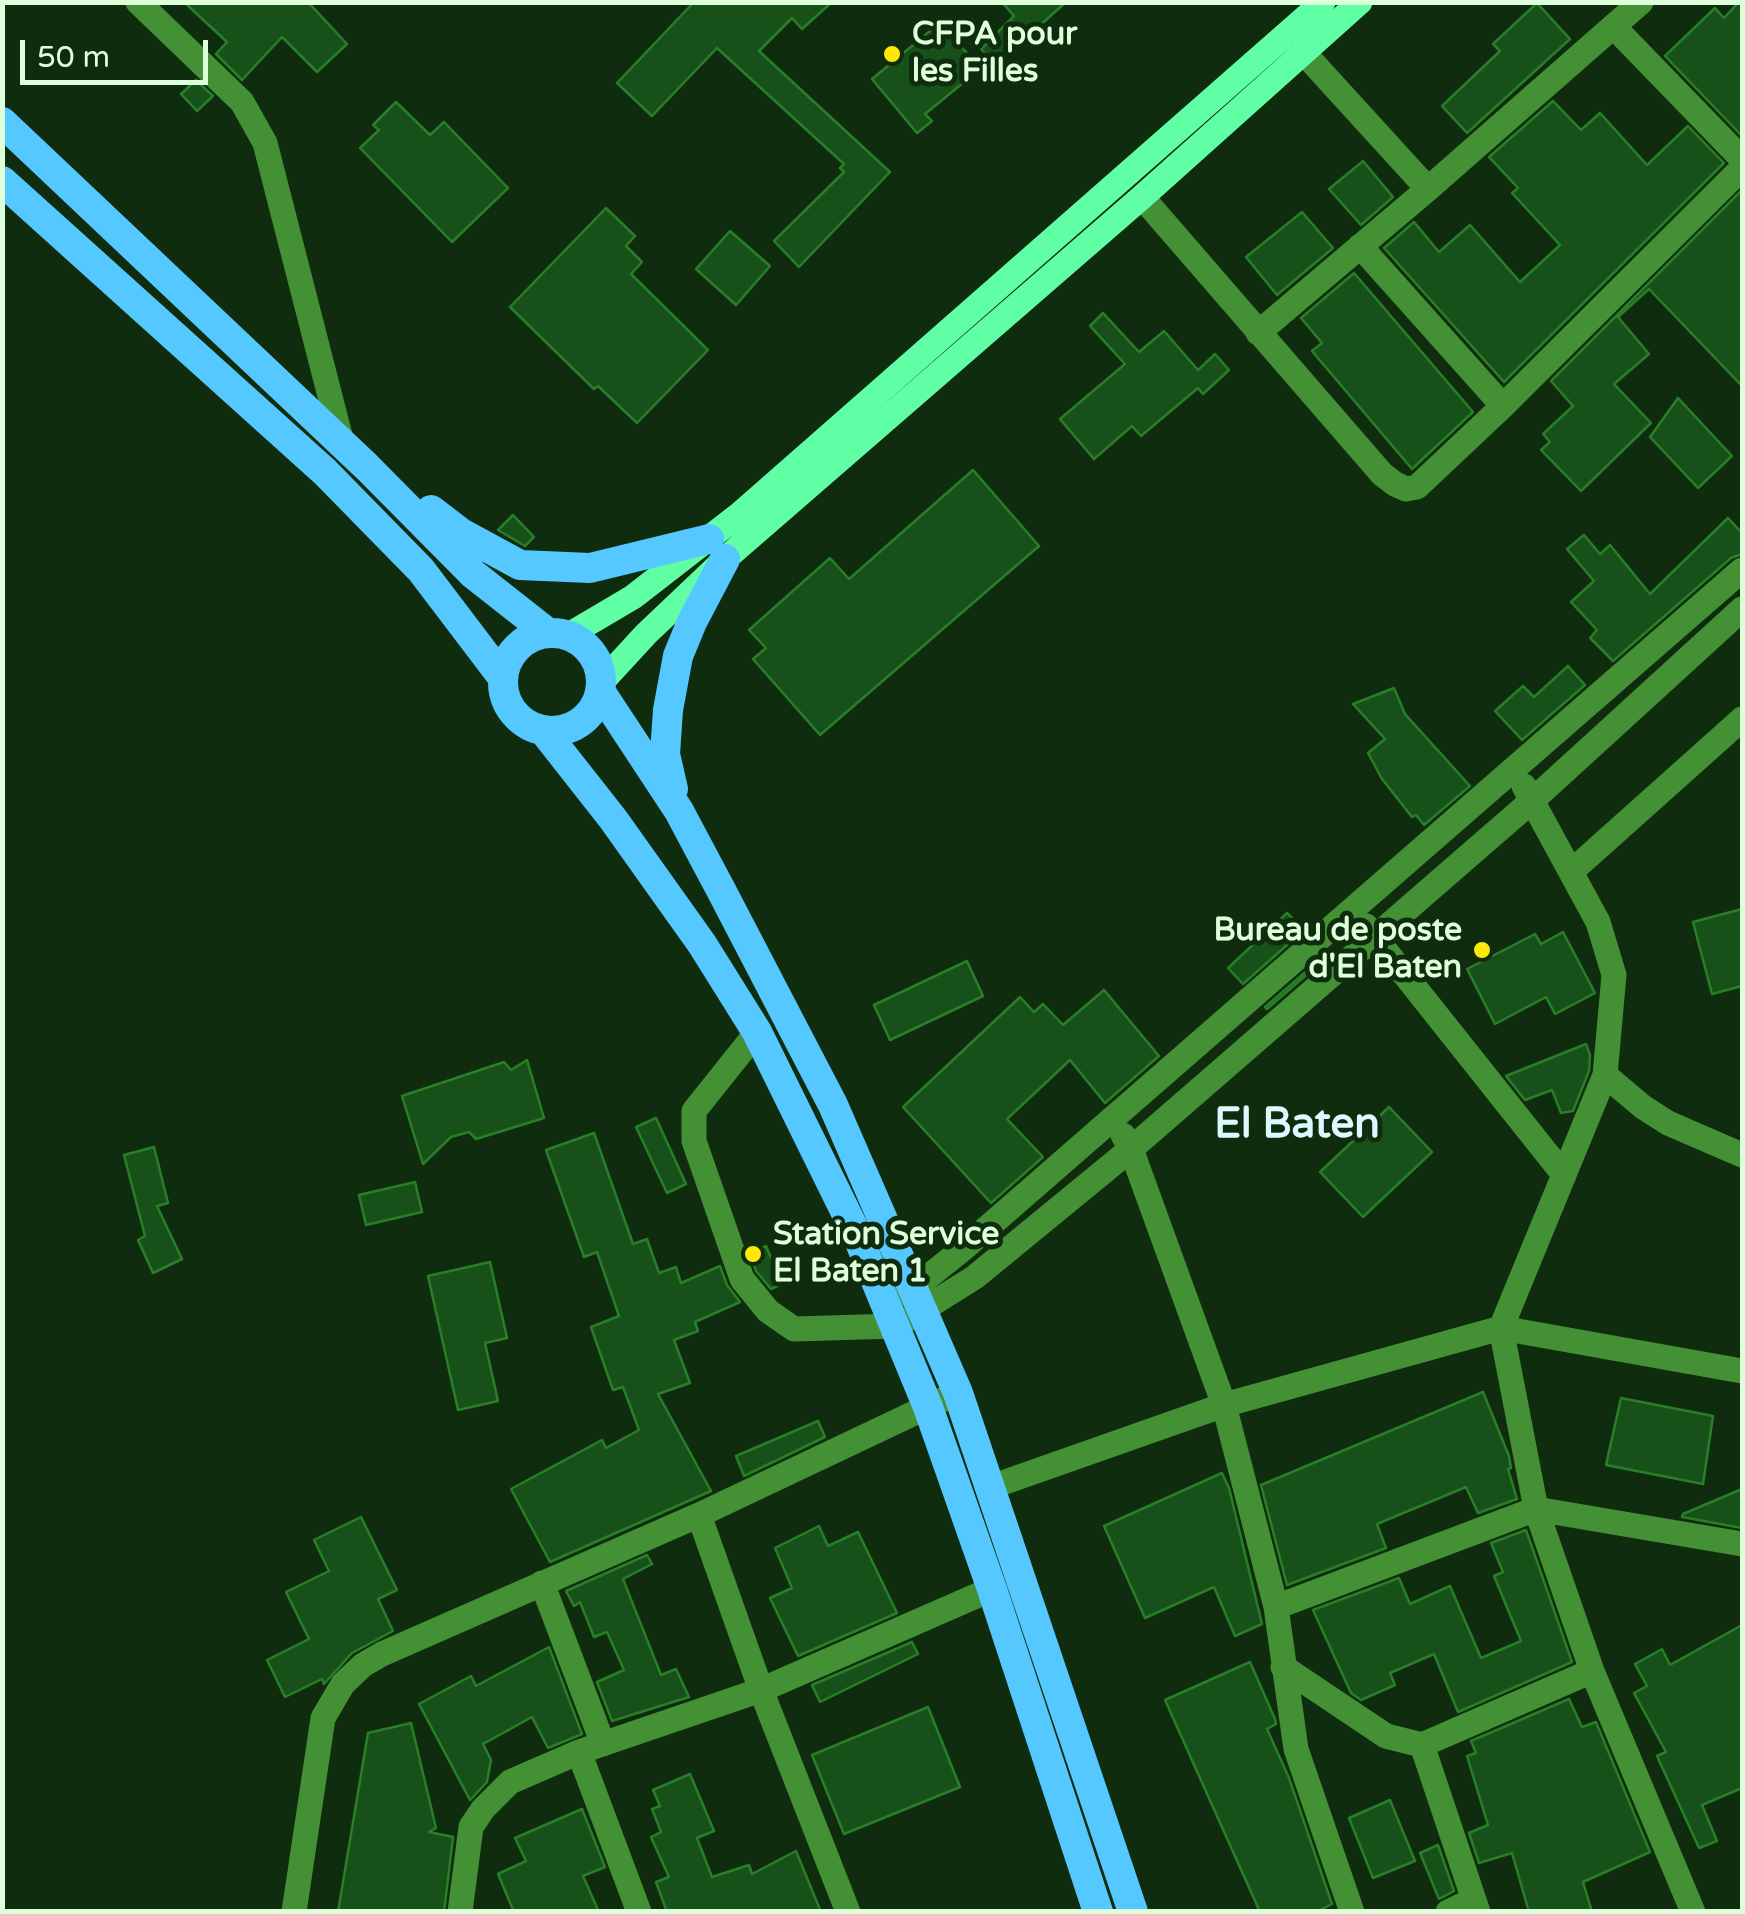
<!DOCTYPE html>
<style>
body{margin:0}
#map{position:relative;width:1745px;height:1914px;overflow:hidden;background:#0f2d0e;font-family:"Varela Round",sans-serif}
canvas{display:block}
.frame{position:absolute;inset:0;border:5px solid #ddffda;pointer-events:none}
.scale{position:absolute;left:20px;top:40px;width:188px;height:45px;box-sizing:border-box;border:5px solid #ddffda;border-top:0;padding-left:12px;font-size:30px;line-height:35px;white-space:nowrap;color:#ddffda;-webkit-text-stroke:8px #0f2d0e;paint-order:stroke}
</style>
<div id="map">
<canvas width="1745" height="1914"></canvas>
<div class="frame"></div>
<div class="scale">50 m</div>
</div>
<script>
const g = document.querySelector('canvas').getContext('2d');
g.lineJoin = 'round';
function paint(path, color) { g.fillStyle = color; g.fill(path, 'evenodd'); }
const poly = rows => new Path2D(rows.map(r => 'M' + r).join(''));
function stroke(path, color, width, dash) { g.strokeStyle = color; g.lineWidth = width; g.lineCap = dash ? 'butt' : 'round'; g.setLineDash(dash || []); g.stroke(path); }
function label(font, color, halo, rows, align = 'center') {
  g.font = font + ' "Varela Round",sans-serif'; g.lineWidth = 10; g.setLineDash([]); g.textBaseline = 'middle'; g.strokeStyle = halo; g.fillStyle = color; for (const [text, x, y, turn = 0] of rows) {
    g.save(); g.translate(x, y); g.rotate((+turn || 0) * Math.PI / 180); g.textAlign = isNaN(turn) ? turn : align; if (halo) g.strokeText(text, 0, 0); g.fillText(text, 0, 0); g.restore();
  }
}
const building = poly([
 [184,2,308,2,347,44,317,72,282,37,242,80,216,54,227,42,184,2],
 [694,2,832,2,802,29,792,18,759,51,890,172,799,267,774,241,844,172,840,168,844,164,717,48,652,116,617,83,694,2],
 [1002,2,1066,2,996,65,981,49,1014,16,1002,2],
 [1739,2,1742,2,1742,136,1665,56,1715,8,1724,18,1739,2],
 [1537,3,1570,39,1467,133,1442,106,1500,51,1493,44,1537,3],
 [941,22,980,69,925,114,932,121,917,133,872,79,941,22],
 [196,80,213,96,197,111,181,94,196,80],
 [1553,101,1581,130,1600,113,1647,165,1688,126,1724,163,1504,382,1384,248,1414,222,1439,252,1470,225,1520,282,1560,245,1512,193,1518,188,1489,157,1553,101],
 [396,102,430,135,444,122,508,188,452,242,360,148,379,130,373,125,396,102],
 [1363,161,1393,197,1361,225,1329,189,1363,161],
 [1742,190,1742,386,1649,289,1618,317,1649,354,1614,384,1651,423,1581,491,1541,450,1550,442,1543,434,1573,406,1551,381,1742,190],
 [606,208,635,236,626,246,642,262,631,274,708,350,637,423,598,386,594,389,510,307,606,208],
 [1302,212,1333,248,1277,295,1246,257,1302,212],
 [730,231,770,266,736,305,696,269,730,231],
 [1354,273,1473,412,1412,469,1312,351,1322,343,1301,318,1354,273],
 [1103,313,1139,352,1164,331,1198,370,1215,354,1229,370,1203,394,1198,388,1141,436,1132,426,1094,459,1060,419,1125,364,1090,326,1103,313],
 [1678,398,1732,456,1698,488,1650,437,1678,398],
 [973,470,1039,546,820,735,753,659,766,648,749,630,830,558,849,579,973,470],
 [513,515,534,537,525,546,498,530,513,515],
 [1728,518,1742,533,1742,554,1731,558,1613,661,1590,638,1597,630,1571,602,1594,581,1567,549,1584,535,1600,554,1610,545,1650,594,1728,518],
 [1568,666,1585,685,1522,740,1495,711,1523,686,1534,697,1568,666],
 [1394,688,1405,714,1470,786,1424,825,1416,815,1412,817,1382,779,1368,753,1385,739,1353,704,1394,688],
 [1742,909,1742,986,1712,994,1693,922,1742,909],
 [1287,913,1304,930,1243,984,1228,968,1287,913],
 [1563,932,1595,993,1555,1014,1546,997,1495,1024,1467,969,1535,934,1541,944,1563,932],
 [1324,956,1326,958,1267,1009,1265,1007,1324,956],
 [967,961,983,996,890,1040,874,1005,967,961],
 [1104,990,1159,1056,1105,1103,1070,1060,1007,1119,1043,1157,991,1203,903,1107,1020,997,1034,1012,1043,1004,1063,1025,1104,990],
 [1586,1044,1590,1055,1589,1071,1573,1111,1561,1113,1552,1090,1525,1100,1506,1076,1586,1044],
 [527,1060,544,1118,476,1139,469,1132,451,1137,423,1164,402,1096,504,1062,511,1070,527,1060],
 [1389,1107,1432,1152,1363,1217,1320,1172,1389,1107],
 [656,1118,686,1184,667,1193,636,1127,656,1118],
 [594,1133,633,1244,647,1239,659,1273,676,1267,681,1283,720,1266,727,1285,740,1302,695,1322,698,1331,674,1340,690,1383,658,1394,711,1491,550,1562,511,1489,602,1440,606,1448,639,1430,623,1387,613,1390,591,1327,619,1316,597,1252,584,1257,546,1150,594,1133],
 [154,1147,168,1203,157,1206,182,1259,153,1273,138,1240,145,1236,124,1155,154,1147],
 [415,1182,422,1212,366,1225,359,1195,415,1182],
 [766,1246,782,1284,771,1289,756,1271,750,1253,766,1246],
 [490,1262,507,1338,485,1343,498,1401,458,1410,428,1276,490,1262],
 [1483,1392,1509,1456,1511,1468,1508,1469,1517,1499,1478,1513,1466,1487,1377,1524,1386,1548,1287,1585,1261,1485,1483,1392],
 [1621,1398,1713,1416,1703,1484,1606,1465,1621,1398],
 [818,1421,825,1437,744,1476,736,1456,818,1421],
 [1222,1473,1229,1488,1262,1624,1235,1636,1214,1587,1145,1618,1104,1526,1222,1473],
 [1742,1489,1742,1528,1682,1517,1683,1514,1742,1489],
 [361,1517,397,1590,378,1599,393,1631,352,1653,324,1684,322,1679,285,1697,267,1660,309,1639,286,1592,329,1571,314,1540,361,1517],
 [819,1526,828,1546,858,1532,897,1613,798,1656,770,1598,792,1588,775,1548,819,1526],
 [1526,1530,1572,1662,1458,1712,1434,1654,1390,1673,1395,1685,1361,1700,1351,1693,1313,1610,1399,1578,1410,1604,1450,1586,1481,1658,1521,1641,1494,1576,1503,1572,1491,1543,1526,1530],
 [647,1555,652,1564,623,1579,661,1675,676,1669,689,1697,612,1721,597,1682,624,1670,607,1632,594,1637,580,1602,574,1606,566,1591,647,1555],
 [1742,1625,1742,1788,1702,1805,1717,1841,1699,1848,1657,1756,1666,1752,1634,1693,1647,1686,1635,1664,1662,1649,1670,1665,1742,1625],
 [912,1642,918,1654,820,1702,812,1685,912,1642],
 [549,1647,582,1734,548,1748,532,1717,483,1744,491,1760,487,1782,470,1800,419,1704,471,1676,476,1686,549,1647],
 [1250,1662,1275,1719,1276,1724,1267,1729,1289,1778,1332,1904,1316,1912,1260,1912,1165,1700,1250,1662],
 [1569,1699,1582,1727,1596,1722,1650,1852,1583,1882,1592,1912,1529,1912,1512,1853,1479,1863,1469,1833,1488,1825,1467,1756,1476,1753,1471,1741,1569,1699],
 [928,1707,960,1787,844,1834,812,1755,928,1707],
 [411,1723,436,1828,429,1832,453,1837,444,1912,338,1912,368,1733,411,1723],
 [690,1774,714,1831,697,1838,712,1877,749,1865,752,1874,796,1851,821,1912,667,1912,656,1882,669,1877,651,1837,661,1832,652,1809,660,1806,653,1790,690,1774],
 [1390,1800,1415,1861,1373,1878,1349,1818,1390,1800],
 [582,1809,605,1867,583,1876,599,1912,514,1912,498,1874,526,1861,515,1838,582,1809],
 [1438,1845,1454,1891,1439,1899,1420,1853,1438,1845]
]);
paint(building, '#185019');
stroke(building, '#287f28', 2.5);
stroke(poly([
 [138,2,242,102,265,143,342,443],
 [1614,27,1742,159],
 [1304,53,1428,189],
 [1142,197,1382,474,1395,484,1406,489,1417,487,1503,406],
 [1360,246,1503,406,1742,168],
 [1258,333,1428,189,1641,2],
 [1572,871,1742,719],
 [1366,926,1564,1175],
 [757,1032,694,1111,694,1141,742,1279,768,1311,794,1329,897,1326,975,1277,1131,1149,1534,799,1742,609],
 [1605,1075,1643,1107,1668,1123,1742,1155],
 [1123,1135,1131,1149,1224,1405,1276,1607,1296,1749,1352,1912],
 [897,1296,913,1289,964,1248,1742,570],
 [988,1488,1224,1405,1501,1328,1605,1075,1614,975,1598,922,1524,786],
 [699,1515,761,1690,848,1912],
 [542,1583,603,1744],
 [1276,1607,1536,1509,1742,1544],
 [1283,1667,1386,1736,1422,1745,1478,1912],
 [1422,1745,1592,1671],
 [579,1752,639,1912],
 [294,1912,323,1718,343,1684,363,1665,382,1654,699,1515,944,1399],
 [460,1912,471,1827,483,1809,510,1782,579,1752,761,1690,992,1589],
 [1448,1912,1473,1900],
 [1693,1912,1592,1671,1536,1509,1501,1328,1742,1371]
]), '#439134', 25);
stroke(poly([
 [567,636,633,597,740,514,1323,2],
 [600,684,646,634,725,559,1142,197,1360,2]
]), '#61ffa5', 25);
stroke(poly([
 [2,122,367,467,473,574,548,633],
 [2,181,325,472,421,570,503,678],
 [431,510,461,533,520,565,590,568,709,539],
 '503 682a49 49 0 1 1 98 0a49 49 0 1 1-98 0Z',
 [600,691,679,811,721,890,833,1105,913,1289,958,1393,1133,1912],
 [543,730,613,819,702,944,757,1032,857,1235,928,1407,992,1589,1098,1912],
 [673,789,665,754,668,710,678,656,692,622,725,559]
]), '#55c8ff', 30);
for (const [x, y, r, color] of [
 [892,54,10,"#ffe706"],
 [1482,950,10,"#ffe706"],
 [753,1254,10,"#ffe706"]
]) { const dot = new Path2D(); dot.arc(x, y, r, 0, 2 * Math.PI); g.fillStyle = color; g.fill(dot); stroke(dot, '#0f2d0e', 4); }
label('bold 32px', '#ddffda', '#0f2d0e', [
 ["CFPA pour",912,36],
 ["les Filles",912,73],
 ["Bureau de poste",1462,932,"right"],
 ["d'El Baten",1462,969,"right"],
 ["Station Service",773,1236],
 ["El Baten 1",773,1273]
], 'left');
label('bold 42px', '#dcf9ff', '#0f2d0e', [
 ["El Baten",1297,1126]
]);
</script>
